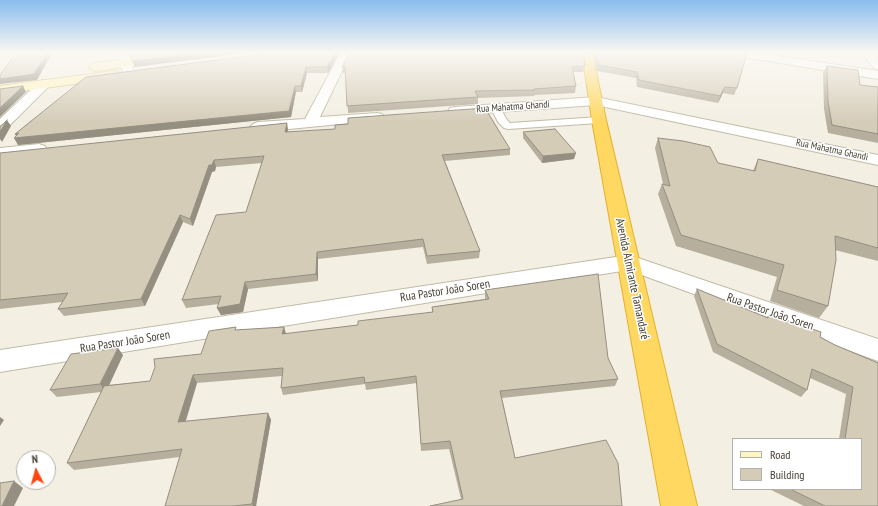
<!DOCTYPE html>
<meta charset="utf-8">
<style>
body{margin:0}
#map{position:relative;width:878px;height:506px;overflow:hidden;background:#f3efe3;font-family:"PT Sans Narrow",sans-serif}
canvas{display:block}
.legend{position:absolute;left:732px;top:438px;width:130px;height:52px;box-sizing:border-box;background:#fff;border:1px solid #b5b2ad;margin:0;padding:5px 7px;list-style:none;font-size:12px;color:#453f33}
.legend li{display:flex;align-items:center;gap:8px;height:20px}
.legend b{width:20px;border:1px solid #b5b2ad}
.north{position:absolute;left:16px;top:450px;width:40px;height:40px;box-sizing:border-box;background:#fff;border:1px solid #b5b2ad;border-radius:50%;rotate:354deg;font-size:11px;font-weight:700;line-height:16px;text-align:center;color:#453f33}
.north::after{content:'';display:block;margin:auto;width:14px;height:18px;background:#ff460e;clip-path:polygon(50% 0,100% 100%,50% 72%,0 100%)}
</style>
<div id="map">
<canvas width="878" height="506"></canvas>
<ul class="legend">
<li><b style="height:5px;background:#fff5c1"></b>Road</li>
<li><b style="height:11px;background:#d5ccb8"></b>Building</li>
</ul>
<div class="north">N</div>
</div>
<script>
const g = document.querySelector('canvas').getContext('2d');
g.lineJoin = 'round';
const poly = rows => new Path2D(rows.map(r => 'M' + r).join(''));
function stroke(path, color, width, dash) { g.strokeStyle = color; g.lineWidth = width; g.lineCap = dash ? 'butt' : 'round'; g.setLineDash(dash || []); g.stroke(path); }
function paint(path, color) { g.fillStyle = color; g.fill(path, 'evenodd'); }
function label(font, color, halo, rows, align = 'center') {
  g.font = font + ' "PT Sans Narrow",sans-serif'; g.lineWidth = 3; g.setLineDash([]); g.textBaseline = 'middle'; g.strokeStyle = halo; g.fillStyle = color; for (const [text, x, y, turn = 0] of rows) {
    g.save(); g.translate(x, y); g.rotate((+turn || 0) * Math.PI / 180); g.textAlign = isNaN(turn) ? turn : align; if (halo) g.strokeText(text, 0, 0); g.fillText(text, 0, 0); g.restore();
  }
}
const lane = poly([
 [496,105,499,106,507,120,510,123,599,117,604,120,599,123,508,129,504,128,498,122,491,108,496,105]
]);
const street = poly([
 [118,52,128,52,135,73,133,76,129,77,125,76,123,73,118,52],
 [341,52,351,52,320,117,377,113,382,114,384,117,382,120,258,132,253,130,250,127,253,124,258,122,305,119,341,52],
 [727,52,751,52,878,71,878,79,732,55,728,54,727,52],
 [860,52,871,52,878,59,878,70,874,68,860,52],
 [44,80,48,81,50,84,48,87,5,130,0,132,0,119,40,81,44,80],
 [596,97,878,155,878,165,596,105,455,115,450,114,448,111,450,108,455,107,596,97],
 [39,144,45,146,47,149,45,152,0,158,0,148,39,144],
 [629,255,878,339,878,361,628,270,0,372,0,350,629,255]
]);
const secondary = poly([
 [189,52,217,52,212,55,95,71,91,69,89,67,91,65,95,63,189,52],
 [114,71,118,72,120,75,118,78,0,94,0,86,114,71]
]);
const highway = poly([
 [582,52,592,52,606,120,697,506,661,506,592,120,582,52]
]);
stroke(lane, '#c1bba8', 2);
stroke(street, '#c1bba8', 2);
stroke(secondary, '#d5c990', 2);
stroke(highway, '#e5b02a', 2);
paint(lane, '#fff');
paint(street, '#fff');
paint(secondary, '#fff5c1');
paint(highway, '#ffd862');
paint(poly([
 [279,52,340,52,328,73,307,73,302,92,296,92,291,117,18,145,16,136,15,134],
 [592,52,738,52,737,88,734,95,723,93,718,103,637,87,636,78,597,71],
 [585,66,583,72,573,72,576,86,575,93,535,95,534,96,478,98,478,104,348,113,346,73,343,73,342,67],
 [827,66,860,85,878,87,878,143,828,133,824,109,823,72],
 [288,129,288,132,510,149,510,155,445,161,480,251,479,258,427,264,423,247,318,259,318,281,248,289,243,312,221,315,217,308,219,304,186,308,182,300,246,212,262,163,216,167,215,171,212,172,193,226,183,222,145,306,64,316,58,309,62,302,0,309,0,153],
 [523,132,574,159,542,163,523,138],
 [658,138,718,163,753,171,758,159,878,187,878,261,835,250,828,306,819,318,770,301,777,277,676,246,658,194,662,184,663,184,655,148],
 [697,289,767,317,769,314,820,337,835,345,878,363,878,506,804,506,769,489,861,489,861,439,839,439,846,394,810,378,807,390,801,397,713,352,694,296],
 [485,290,608,358,618,379,615,386,502,398,515,458,618,463,461,499,449,449,421,451,417,383,366,390,365,384,283,395,281,388,282,376,197,383,186,421,268,413,271,420,256,506,165,506,180,457,74,470,67,463,101,392,57,397,50,390,123,355,109,385,150,381,201,354,237,330,284,327,286,334,358,325,432,312,432,307,485,299]
]), '#b7af9e');
paint(poly([
 [48,52,53,52,37,80,0,84,0,79],
 [210,52,253,52,135,67,132,61],
 [336,52,340,52,328,73,327,67],
 [306,67,307,73,302,92,301,86],
 [23,86,26,92,0,117,0,108],
 [295,86,296,92,291,117,18,145,14,138,17,137,15,134],
 [725,87,723,93,718,103,720,96],
 [7,120,11,126,2,142,0,139,0,132],
 [287,123,288,129,286,139,285,132],
 [576,153,574,159,542,163,543,156],
 [214,160,216,167,215,171,212,172,193,226,190,219,209,165],
 [180,215,183,222,145,306,141,299],
 [317,252,318,259,318,281,316,274],
 [245,282,248,289,243,312,221,315,217,308],
 [284,327,286,334,282,334],
 [118,348,123,355,106,392,100,384],
 [193,375,197,383,183,429,178,422],
 [268,413,271,420,256,506,253,506,252,504],
 [0,417,4,420,0,426],
 [14,481,23,488,14,506,2,506]
]), '#958f81');
const building = poly([
 [17,52,48,52,34,74,0,79,0,75,17,52],
 [129,52,210,52,132,61,129,52],
 [279,52,336,52,327,67,306,67,301,86,295,86,289,111,14,138,19,133,15,134,86,77,279,52],
 [377,52,583,52,585,66,572,67,576,86,534,89,535,90,475,91,478,97,347,106,345,67,342,67,349,53,377,52],
 [595,52,738,52,747,53,737,88,725,87,720,96,639,80,637,72,599,65,595,52],
 [827,66,858,70,860,85,878,87,878,134,832,125,828,101,827,66],
 [23,86,0,108,0,89,23,86],
 [485,108,510,149,442,155,480,251,427,256,423,239,317,252,316,274,245,282,240,304,217,308,221,296,182,300,216,215,246,212,264,156,214,160,212,165,209,165,190,219,180,215,141,299,58,309,68,293,0,300,0,153,287,123,285,132,335,129,335,125,348,124,348,118,485,108],
 [7,120,0,132,0,126,2,125,7,120],
 [555,129,576,153,543,156,523,132,555,129],
 [658,138,683,141,710,147,718,163,755,171,758,159,878,187,878,248,835,236,836,260,828,306,777,290,784,265,681,235,662,184,670,186,658,138],
 [598,274,608,358,618,379,500,391,515,458,606,440,618,463,622,506,430,506,463,499,450,441,421,444,416,376,365,383,364,377,281,388,283,368,193,375,178,422,268,413,252,504,233,506,165,506,182,449,67,463,104,386,150,381,155,367,154,359,201,354,209,331,236,327,235,330,284,327,282,334,358,325,358,321,433,312,432,307,489,299,485,290,598,274],
 [697,289,768,318,769,314,821,332,820,337,835,345,878,363,878,506,825,506,790,489,861,489,861,439,845,439,853,387,812,369,807,390,717,344,697,289],
 [118,348,100,384,50,390,71,354,118,348],
 [14,481,2,506,0,506,0,483,14,481]
]);
paint(building, '#d5ccb8');
stroke(building, '#958f81', 1);
const sky = g.createLinearGradient(0, 0, 0, 122);
sky.addColorStop(0, '#89bced');
sky.addColorStop(0.43, '#faf8f2');
sky.addColorStop(1, '#faf8f200');
g.fillStyle = sky;
g.fillRect(0, 0, 878, 122);
label('10px', '#453f33', '#fff', [
 ["Rua Mahatma Ghandi",513,107,-4],
 ["Rua Mahatma Ghandi",832,150,12]
]);
label('12px', '#453f33', '#fff', [
 ["Avenida Almirante Tamandaré",632,279,78],
 ["Rua Pastor João Soren",445,291,-9],
 ["Rua Pastor João Soren",770,312,19],
 ["Rua Pastor João Soren",125,342,-9]
]);
</script>
